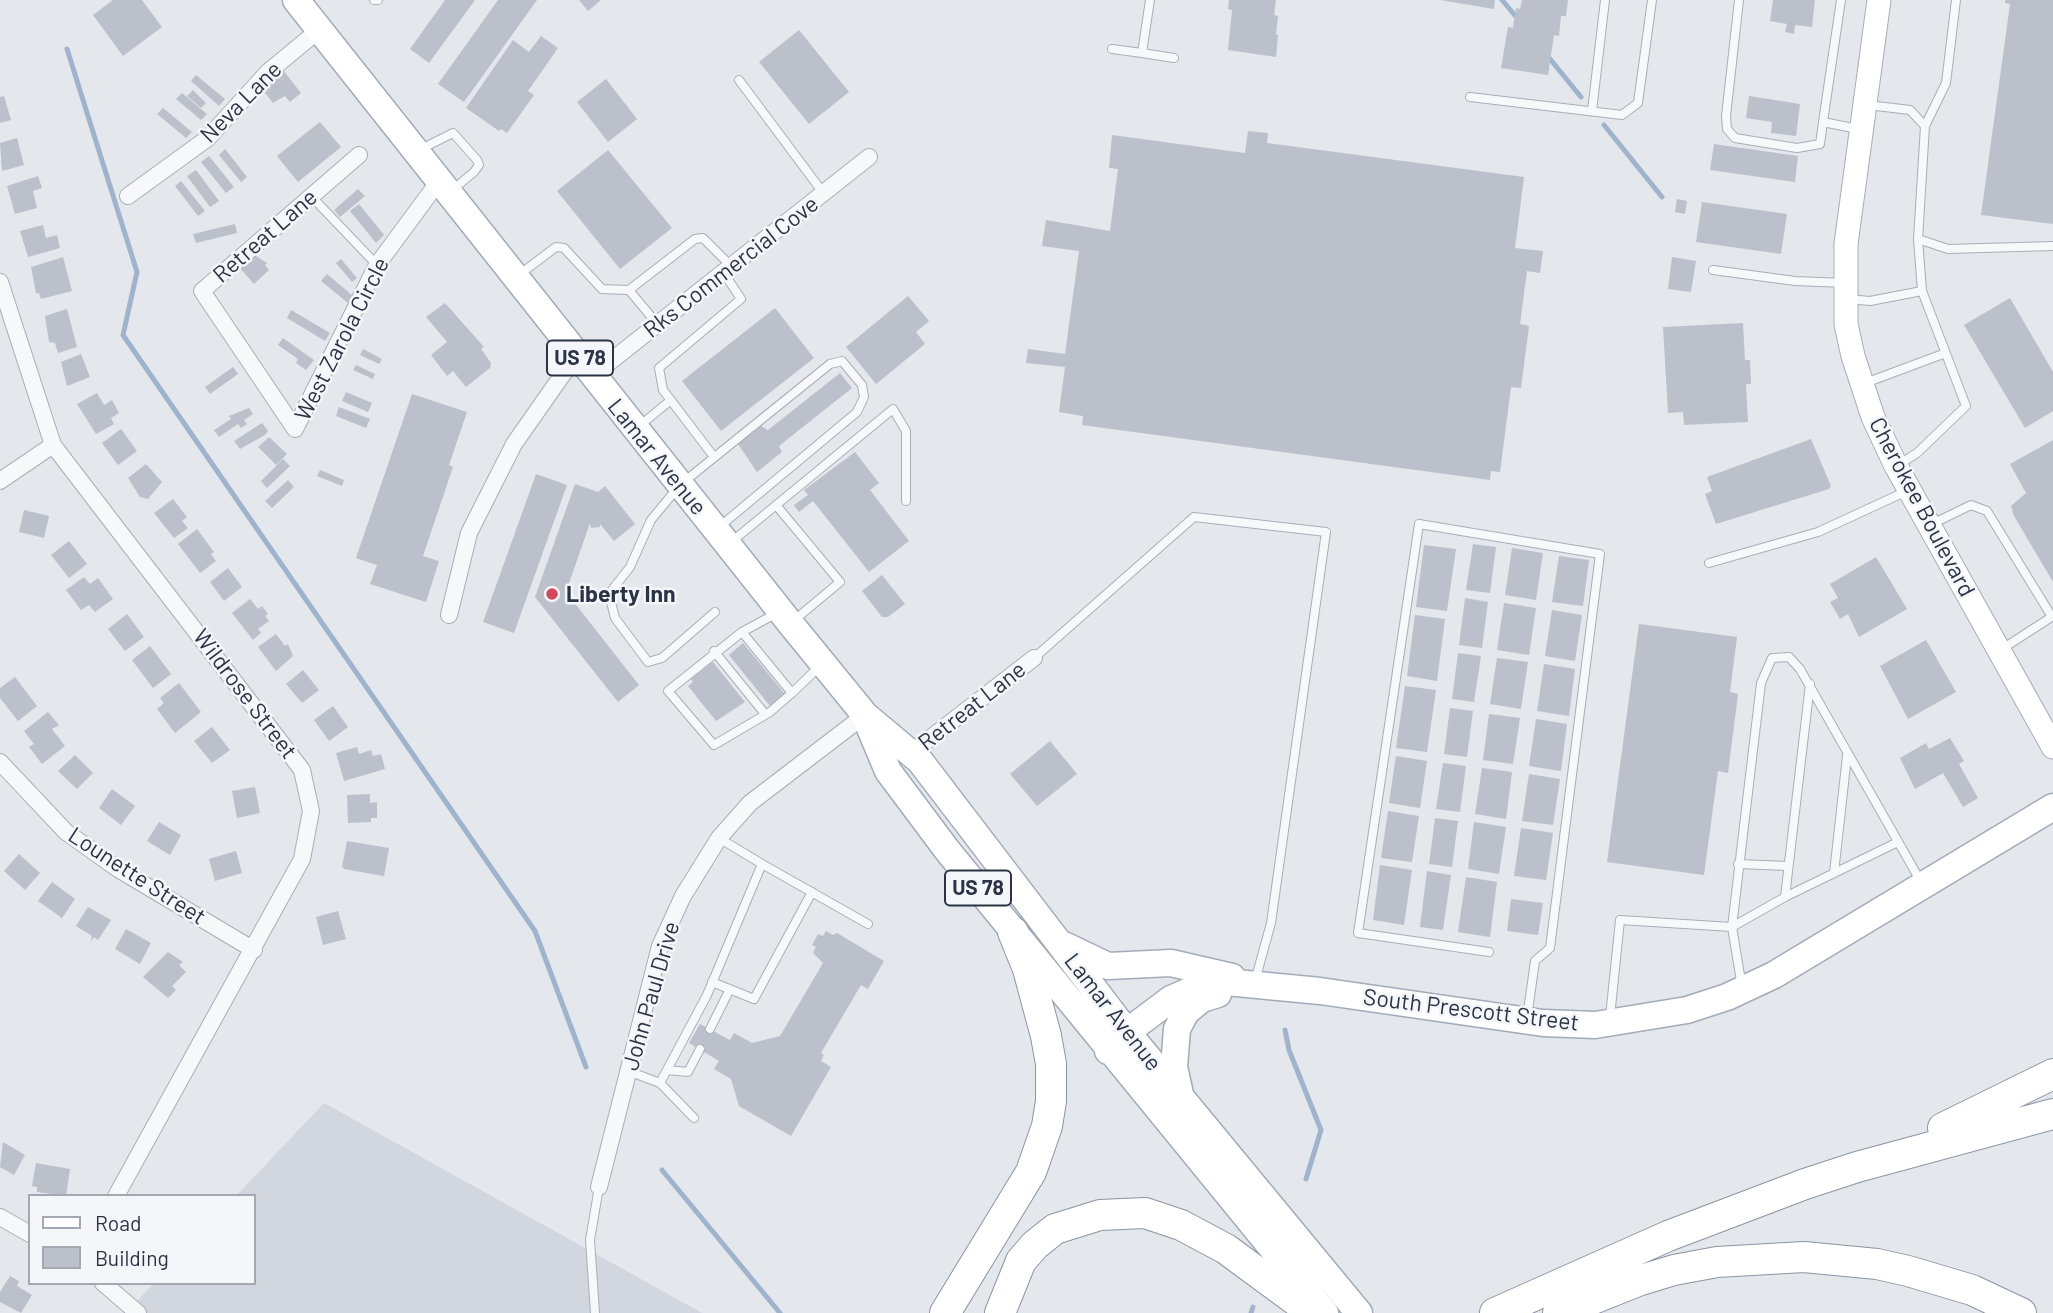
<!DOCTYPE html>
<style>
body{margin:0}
#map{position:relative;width:2053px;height:1313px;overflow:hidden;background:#e4e7ec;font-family:Barlow,sans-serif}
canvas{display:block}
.legend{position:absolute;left:28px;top:1194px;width:228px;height:91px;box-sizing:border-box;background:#f4f6f9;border:2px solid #a4a8b1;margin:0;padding:9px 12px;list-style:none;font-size:21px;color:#2b3445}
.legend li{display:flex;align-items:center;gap:14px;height:35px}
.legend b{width:35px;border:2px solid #a4a8b1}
</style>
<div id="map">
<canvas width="2053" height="1313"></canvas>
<ul class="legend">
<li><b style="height:9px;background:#fff"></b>Road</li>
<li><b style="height:19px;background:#bbc0ca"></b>Building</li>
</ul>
</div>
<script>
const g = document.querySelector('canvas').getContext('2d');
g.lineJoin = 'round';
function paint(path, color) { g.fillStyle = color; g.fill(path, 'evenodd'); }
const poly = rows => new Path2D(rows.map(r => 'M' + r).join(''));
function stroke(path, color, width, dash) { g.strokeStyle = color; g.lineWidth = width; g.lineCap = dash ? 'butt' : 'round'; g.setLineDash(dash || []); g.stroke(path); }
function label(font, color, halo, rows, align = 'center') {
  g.font = font + ' Barlow,sans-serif'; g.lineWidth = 5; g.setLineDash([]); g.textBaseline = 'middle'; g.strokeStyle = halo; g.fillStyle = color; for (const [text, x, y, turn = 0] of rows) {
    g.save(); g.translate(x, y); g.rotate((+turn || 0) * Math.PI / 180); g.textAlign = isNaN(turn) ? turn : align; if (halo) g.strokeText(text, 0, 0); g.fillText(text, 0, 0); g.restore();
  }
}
paint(poly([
 [324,1103,702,1313,126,1313,154,1283,254,1283,254,1196,236,1196]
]), '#d2d6de');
stroke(poly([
 [1502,0,1518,19],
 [67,49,137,272,123,335,535,931,586,1067],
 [1546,54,1581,97],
 [1604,125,1662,197],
 [1285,1030,1289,1050,1321,1130,1306,1179],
 [662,1170,780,1313],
 [1251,1313,1253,1307]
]), '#9fb4cc', 5);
paint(poly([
 [113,0,142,0,162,27,123,56,93,15],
 [445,0,475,0,429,63,410,49],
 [498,0,537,0,464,102,438,84],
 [579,0,601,0,588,11],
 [1229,0,1276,0,1274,15,1278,16,1276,35,1278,35,1276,57,1228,50,1232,10,1228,9],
 [1440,0,1495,0,1494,9],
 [1522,0,1568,0,1566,16,1561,16,1559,36,1554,35,1548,75,1501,68,1508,27,1513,28,1516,8,1520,9],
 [1773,0,1815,0,1812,27,1795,25,1794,34,1785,32,1787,24,1770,21],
 [2005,0,2053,0,2053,224,1981,215,2010,4,2005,3],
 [799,30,849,92,809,124,759,62],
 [541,36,558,48,528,91,534,95,507,133,501,129,499,131,466,108,513,40,529,52],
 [283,70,301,93,290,102,285,96,273,103,261,88],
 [196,75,225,99,219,106,191,81],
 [606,79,637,119,608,142,577,102],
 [193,90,206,103,201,108,187,96],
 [182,93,207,114,201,120,176,99],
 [4,96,11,120,0,123,0,97],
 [1749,96,1800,104,1796,136,1771,133,1772,122,1746,118],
 [163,108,192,132,186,138,157,114],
 [320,122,341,147,298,182,277,156],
 [1248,131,1268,133,1267,143,1524,177,1515,248,1543,251,1540,273,1527,271,1520,324,1529,326,1521,388,1511,387,1500,472,1491,471,1490,480,1082,425,1083,416,1059,412,1065,367,1026,363,1028,349,1065,354,1079,251,1042,246,1046,220,1110,231,1118,169,1109,168,1112,135,1245,153],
 [17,138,24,165,2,171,0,143],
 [1714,144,1798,156,1795,182,1710,170],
 [225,149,247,177,241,182,219,155],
 [608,150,672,228,620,269,557,191],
 [209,156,234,187,226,193,201,162],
 [196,170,219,201,210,207,187,176],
 [38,176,42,188,33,191,37,208,15,214,7,186],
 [181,181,205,211,198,216,175,186],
 [358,189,365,196,340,217,334,210],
 [1677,199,1687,201,1685,214,1675,212],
 [1702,202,1787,214,1781,254,1696,242],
 [359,204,384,235,376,243,350,211],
 [235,224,237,233,196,243,193,234],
 [43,225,46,238,57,235,60,248,28,257,20,231],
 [253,254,267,263,265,265,269,270,254,284,239,267],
 [63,257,72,291,41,299,39,293,36,293,31,267],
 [1672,257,1696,261,1691,292,1668,289],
 [341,259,357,278,352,282,336,263],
 [327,274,353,296,348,303,321,281],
 [908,296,929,321,916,332,925,344,876,384,846,347],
 [2010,298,2053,372,2053,411,2025,428,1964,325],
 [445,303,484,347,481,349,491,363,490,368,466,387,453,371,447,376,431,355,447,342,426,317],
 [775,308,814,358,721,431,682,381],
 [67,309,77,347,58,353,55,343,49,342,45,316],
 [291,310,330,333,325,341,287,318],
 [1743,323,1745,360,1750,360,1751,384,1746,384,1748,422,1684,425,1683,412,1668,413,1663,327],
 [283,338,314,360,306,370,296,363,298,359,278,345],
 [363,349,382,359,379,364,360,355],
 [81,354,90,377,67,386,61,362],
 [356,365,375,374,373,379,353,370],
 [233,367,238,374,210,394,205,387],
 [840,373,852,388,779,446,782,452,757,472,738,444,761,426,768,430],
 [346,392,372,403,368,412,342,401],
 [97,393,104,405,112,400,119,413,111,418,114,424,96,434,77,404],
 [412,394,467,412,449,465,453,467,423,556,439,561,426,602,370,584,377,565,356,558],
 [339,407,370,419,366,428,336,416],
 [249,408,253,414,244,420,247,424,241,428,238,424,219,437,214,430,231,419,229,416],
 [262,423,268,431,265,435,240,449,234,441],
 [121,429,137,451,118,465,102,443],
 [269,437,287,454,276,465,258,447],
 [1811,439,1831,486,1829,489,1716,524,1705,494,1712,491,1707,477],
 [2053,440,2053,582,2014,516,2011,506,2026,493,2010,464],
 [855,452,879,483,870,490,909,541,869,572,813,501,799,512,794,505,808,495,804,490],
 [283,459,290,466,267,488,261,481],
 [146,464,162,482,148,499,140,497,128,478],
 [320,470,344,480,342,486,317,476],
 [536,474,567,485,514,633,483,622],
 [288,480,294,487,272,508,265,501],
 [575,484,598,492,605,486,635,524,614,541,600,524,600,527,591,528,590,523,566,592,639,685,618,702,535,597],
 [173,499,187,517,182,521,188,528,174,538,154,513],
 [24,510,49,516,44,538,19,532],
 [197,529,214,552,211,554,216,561,200,573,178,544],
 [69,541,87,564,69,578,51,555],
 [1473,544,1496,547,1490,593,1466,590],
 [1424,545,1456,549,1447,611,1416,607],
 [1512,548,1543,553,1536,600,1505,595],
 [1559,556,1589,560,1583,606,1552,602],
 [1876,557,1907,609,1859,637,1848,614,1840,619,1830,602,1838,598,1830,584],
 [228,568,242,587,224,601,210,582],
 [882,575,905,604,888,617,882,617,862,591],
 [84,577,90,584,98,578,113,599,95,612,89,605,81,610,66,590],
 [1465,598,1488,602,1482,648,1459,645],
 [250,599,258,609,262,606,268,614,265,616,269,621,258,629,261,633,253,640,232,613],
 [1504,603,1536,608,1529,655,1497,650],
 [1552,610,1582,615,1575,661,1545,656],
 [127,614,144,637,125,651,108,629],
 [1415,615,1445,619,1437,681,1407,676],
 [1639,624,1737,637,1730,692,1738,694,1728,773,1718,771,1704,875,1607,862],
 [276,634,285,646,288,644,293,656,276,671,258,647],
 [1926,640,1956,692,1908,719,1880,666],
 [743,643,785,694,770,706,729,655],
 [150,646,171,674,153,688,132,660],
 [1458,653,1481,656,1474,702,1452,699],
 [1497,658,1528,662,1521,709,1490,704],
 [713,662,745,702,716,721,688,686,693,682,691,679],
 [1544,664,1575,669,1569,716,1537,711],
 [303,670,319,690,302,703,286,684],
 [15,677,37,706,18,721,0,698,0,688],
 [179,683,201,712,175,733,157,709,164,703,160,698],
 [1405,686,1436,690,1427,752,1396,748],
 [333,706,348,727,329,741,314,720],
 [1450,708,1473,711,1467,757,1444,754],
 [48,712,59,725,52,729,65,746,42,764,29,747,34,744,24,731],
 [1489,714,1520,718,1513,764,1483,760],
 [1536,719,1567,724,1561,771,1529,766],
 [212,727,230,750,212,763,194,741],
 [1950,738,1964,761,1959,764,1978,798,1963,807,1943,773,1915,789,1900,758,1926,743,1929,749],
 [1050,741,1077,774,1037,806,1010,774],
 [357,747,359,754,371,750,373,756,381,754,385,769,344,781,336,753],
 [75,755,93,773,77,789,58,771],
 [1396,756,1427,761,1420,808,1389,803],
 [1443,763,1466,766,1460,812,1436,809],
 [1482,768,1512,772,1506,819,1475,814],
 [1529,774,1560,779,1553,825,1522,821],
 [255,787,260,813,237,818,232,791],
 [112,789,135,806,121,825,99,808],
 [370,794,370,803,377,802,377,818,371,818,371,822,348,823,347,795],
 [1388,811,1419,816,1412,862,1381,858],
 [1435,818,1458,821,1452,867,1429,864],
 [159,822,181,835,170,855,147,841],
 [1474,822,1506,827,1499,874,1468,869],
 [1521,828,1553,833,1546,880,1514,876],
 [347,841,389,848,384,876,344,869,342,867],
 [236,851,242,873,215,881,209,859],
 [19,854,40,873,25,890,4,871],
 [1380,865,1412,870,1404,925,1373,920],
 [1427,871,1451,875,1443,930,1420,927],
 [1466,877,1497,882,1490,937,1458,932],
 [52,882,75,899,62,918,38,901],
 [1511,899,1543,903,1538,935,1507,931],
 [88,907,111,920,98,940,94,937,91,942,92,936,76,926],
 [338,911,346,939,323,945,316,917],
 [126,929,151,943,140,964,115,949],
 [826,931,833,935,837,933,884,961,868,989,861,985,821,1053,824,1055,821,1061,831,1067,791,1136,739,1106,731,1079,714,1069,719,1061,689,1043,700,1024,730,1040,734,1033,752,1043,780,1036,823,963,813,953,816,947,812,945,818,934,823,936],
 [168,952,183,962,179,965,186,972,172,986,176,990,168,998,143,977],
 [3,1142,25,1155,14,1175,0,1167],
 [36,1163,70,1169,66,1196,37,1192,37,1187,32,1186],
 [10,1276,19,1281,17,1286,32,1295,21,1313,0,1302,0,1292]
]), '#bbc0ca');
const lane = poly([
 [374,0,378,0],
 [1739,0,1726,116,1727,129,1735,138,1797,148,1820,144,1823,122,1858,129],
 [1112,49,1142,53,1150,0],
 [1142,53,1174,58],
 [739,80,824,194],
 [1470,97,1622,115,1638,103,1652,0],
 [1868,105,1910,110,1925,126,1918,239,1948,249,2053,246],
 [1592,111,1605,0],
 [1823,122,1841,0],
 [1925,126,1946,83,1956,0],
 [421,149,453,133,477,160,479,165,474,172,451,191],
 [311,196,377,265],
 [1918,239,1922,291],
 [1713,270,1795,281,1845,283],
 [520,274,556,247,564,248,602,289,629,290,695,239,703,238,732,267],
 [629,290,658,325],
 [1848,299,1870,301,1922,291,1966,406,1917,453,1898,465],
 [1865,383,1943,354],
 [638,427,671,400],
 [714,457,663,390,659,368,741,299,724,273],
 [776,505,840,582,792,622],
 [1932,524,1971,505,1987,511,2052,617],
 [730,543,893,409,906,431,906,501],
 [1709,563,1818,532,1907,491],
 [715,612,662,658,648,662,615,618,611,602,612,590,630,567,651,520,680,485,830,364,842,361,862,385,864,397,857,412,718,528],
 [742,632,777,613],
 [2002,649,2053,616],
 [714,651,765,714],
 [1034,658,1194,517,1326,532,1271,923,1255,981],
 [792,693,770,712,714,745,668,691,742,632,792,693,821,665],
 [762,864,868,924],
 [1738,864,1788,866],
 [1834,873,1847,756],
 [1785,897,1810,684],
 [1489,952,1358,933,1419,524,1600,554,1550,948,1535,961,1527,1018],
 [712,982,754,999,812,892],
 [1742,987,1732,927,1761,683,1772,658,1789,657,1800,669,1921,882],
 [1610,1017,1620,920,1732,927,1785,897,1898,842],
 [710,1029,730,989],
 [667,1070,688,1072,700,1049],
 [628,1071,660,1083,707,995,762,864,719,838],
 [660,1083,694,1118],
 [595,1313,590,1240,599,1187]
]);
const street = poly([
 [359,155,202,291,295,429,377,265,439,181],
 [128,196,208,138,268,72,319,30],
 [0,282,53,445,302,770,311,811,302,859,116,1196],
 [592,376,869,157],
 [0,481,53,445],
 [449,615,469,533,514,444,577,354],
 [911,753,1034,658],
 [0,762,66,832,118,869,254,950],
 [599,1187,660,946,683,896,719,838,750,803,865,715],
 [0,1217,30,1234],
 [103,1283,138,1313]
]);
const secondary = poly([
 [1879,0,1846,244,1846,324,1853,356,1873,417,1896,466,2053,747]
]);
const primary = poly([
 [296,0,790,623,865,715,920,761,1127,1032,1359,1313],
 [867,721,888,771,947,850,1325,1313],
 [1064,945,1108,966,1171,963,1232,977],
 [1108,1051,1127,1032,1171,999,1203,985,1226,982,1320,991,1543,1023,1595,1025,1687,1010,1727,997,1774,975,2053,807],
 [1180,1094,1174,1067,1177,1029,1186,1012,1202,999,1218,994]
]);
const highway = poly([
 [1943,1128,2053,1074],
 [945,1313,1031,1172,1047,1126,1051,1101,1051,1064,1046,1036,1028,969,1013,932],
 [1000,1313,1021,1261,1035,1245,1055,1229,1100,1215,1145,1213,1181,1225,1226,1249,1313,1313],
 [1495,1313,1668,1236,1805,1184,1857,1167,2053,1114],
 [1558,1313,1638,1281,1674,1270,1717,1262,1804,1257,1877,1264,1908,1271,1972,1290,2021,1313]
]);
stroke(lane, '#a9aeb7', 10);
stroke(street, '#a9aeb7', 18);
stroke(secondary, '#a9aeb7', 25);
stroke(primary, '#a3abb8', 29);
stroke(highway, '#8b94a3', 32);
stroke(lane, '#f7f8fa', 8);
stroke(street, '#f7f8fa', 16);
stroke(secondary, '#fff', 23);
stroke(primary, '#fff', 26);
stroke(highway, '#fff', 30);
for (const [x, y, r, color] of [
 [552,594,7,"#d1495b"]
]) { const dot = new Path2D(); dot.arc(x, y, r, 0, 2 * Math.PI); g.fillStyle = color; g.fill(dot); stroke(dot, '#f4f6f9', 2.5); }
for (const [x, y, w] of [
 [580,358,66],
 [978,888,66]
]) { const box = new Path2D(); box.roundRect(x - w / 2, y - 17.5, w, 35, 5); g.fillStyle = '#f4f6f9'; g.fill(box); stroke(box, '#2b3445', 2); }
label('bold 21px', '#2b3445', null, [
 ["US 78",580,358],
 ["US 78",978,888]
]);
label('23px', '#2b3445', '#f4f6f9', [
 ["Neva Lane",241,102,-45],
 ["Retreat Lane",265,236,-41],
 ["Rks Commercial Cove",731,267,-38],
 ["West Zarola Circle",342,339,-63],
 ["Lamar Avenue",657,457,51],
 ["Cherokee Boulevard",1922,507,62],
 ["Wildrose Street",245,694,53],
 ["Retreat Lane",972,706,-38],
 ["Lounette Street",137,876,33],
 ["John Paul Drive",651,996,-74],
 ["South Prescott Street",1471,1010,7],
 ["Lamar Avenue",1113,1012,52]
]);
label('bold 23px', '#2b3445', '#f4f6f9', [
 ["Liberty Inn",566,594]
], 'left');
</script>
